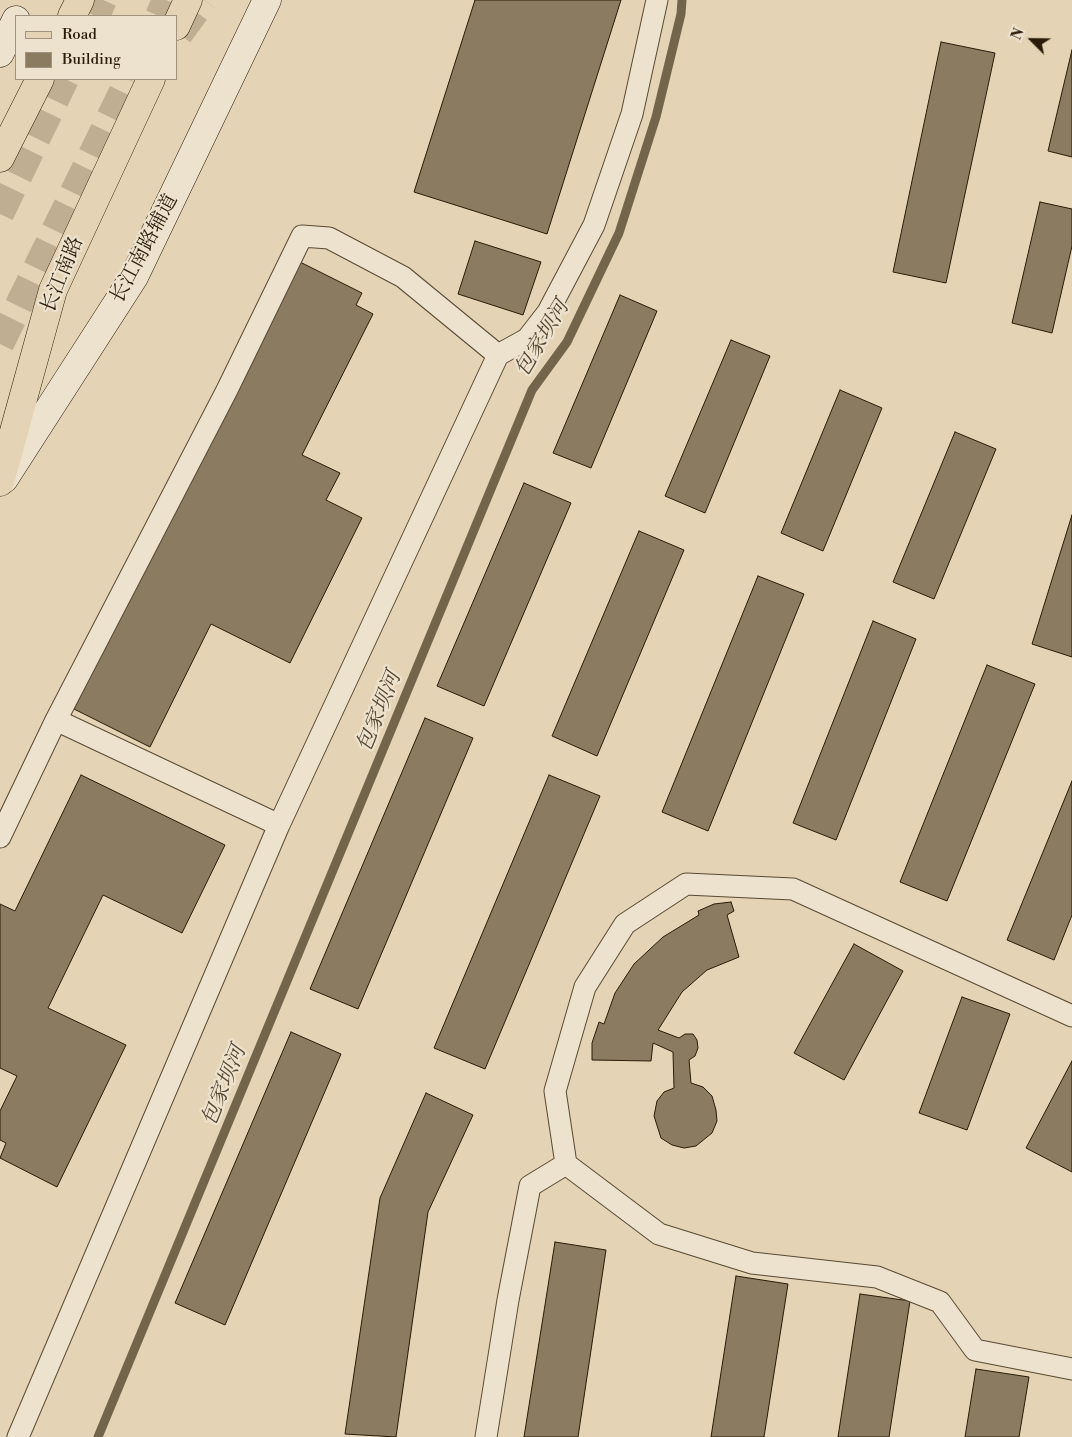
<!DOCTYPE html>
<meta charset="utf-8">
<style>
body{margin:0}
#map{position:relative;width:1072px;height:1437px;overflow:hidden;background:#e4d3b4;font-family:"Libre Bodoni",serif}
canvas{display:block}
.legend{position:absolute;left:15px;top:15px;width:162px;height:65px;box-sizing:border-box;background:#ede2ce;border:1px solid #9f937f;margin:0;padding:6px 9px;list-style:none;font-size:15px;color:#291c08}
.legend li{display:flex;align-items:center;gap:10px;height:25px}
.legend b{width:25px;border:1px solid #9f937f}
.north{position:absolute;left:1007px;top:15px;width:50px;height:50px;-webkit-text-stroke:4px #ede2ce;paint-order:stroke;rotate:293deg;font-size:14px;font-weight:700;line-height:20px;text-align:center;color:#291c08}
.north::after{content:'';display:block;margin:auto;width:18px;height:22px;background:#291c08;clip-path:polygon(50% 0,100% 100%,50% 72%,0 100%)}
</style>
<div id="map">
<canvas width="1072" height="1437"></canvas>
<ul class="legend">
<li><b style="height:6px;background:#e4d3b4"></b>Road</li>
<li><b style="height:14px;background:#8a7b61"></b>Building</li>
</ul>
<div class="north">N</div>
</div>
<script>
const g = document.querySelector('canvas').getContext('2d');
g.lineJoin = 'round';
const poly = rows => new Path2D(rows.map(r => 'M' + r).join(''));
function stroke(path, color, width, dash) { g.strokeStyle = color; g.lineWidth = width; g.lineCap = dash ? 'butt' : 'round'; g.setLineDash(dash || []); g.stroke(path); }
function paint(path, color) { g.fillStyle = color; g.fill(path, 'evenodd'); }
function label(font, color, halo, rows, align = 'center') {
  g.font = font + ' "Libre Bodoni","Noto Serif SC",serif'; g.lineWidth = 4.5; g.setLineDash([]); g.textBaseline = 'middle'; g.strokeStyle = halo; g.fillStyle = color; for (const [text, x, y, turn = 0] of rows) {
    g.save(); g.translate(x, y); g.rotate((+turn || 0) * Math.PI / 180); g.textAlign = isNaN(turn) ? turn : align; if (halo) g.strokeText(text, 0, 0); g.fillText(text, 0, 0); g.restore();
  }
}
stroke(poly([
 [98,1437,532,390,567,342,619,233,656,117,681,14,682,0]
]), '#73654c', 9);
const building = poly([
 [475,0,621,0,547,234,414,192,475,0],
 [941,42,995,53,946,283,893,272,941,42],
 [1072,50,1072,157,1048,151,1072,50],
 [1040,202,1072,209,1072,246,1052,333,1012,323,1040,202],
 [475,241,541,262,523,315,458,294,475,241],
 [298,261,362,293,356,305,373,314,302,455,340,473,326,500,362,518,290,663,211,624,150,747,74,709,298,261],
 [620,295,657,311,591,468,553,453,620,295],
 [731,340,770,356,705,513,665,496,731,340],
 [840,390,882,408,823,551,781,533,840,390],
 [955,432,996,449,934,599,893,582,955,432],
 [524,483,571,503,484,706,437,686,524,483],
 [1072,515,1072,657,1032,644,1072,515],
 [639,531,684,550,597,756,552,736,639,531],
 [758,576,804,594,708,831,662,812,758,576],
 [873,621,916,639,836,840,793,823,873,621],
 [987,665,1035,684,947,901,900,882,987,665],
 [425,718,473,738,358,1009,310,989,425,718],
 [81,775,225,845,182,933,103,895,48,1008,126,1045,57,1187,0,1158,6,1143,0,1140,0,1111,17,1076,0,1068,0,904,15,911,81,775],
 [549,775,600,796,485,1069,434,1048,549,775],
 [1072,781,1072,915,1054,960,1007,940,1072,781],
 [731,902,734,911,727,915,739,957,707,970,682,992,658,1030,679,1038,685,1034,693,1034,697,1040,698,1048,695,1056,689,1060,691,1083,703,1087,712,1096,716,1110,717,1121,712,1133,696,1146,684,1148,672,1145,661,1138,654,1116,657,1101,664,1092,674,1088,673,1052,653,1043,651,1061,592,1060,592,1043,599,1022,604,1024,615,993,634,964,663,937,699,915,698,911,714,904,731,902],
 [854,944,903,971,844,1080,794,1053,854,944],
 [962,997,1010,1014,967,1130,919,1113,962,997],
 [291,1032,341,1054,225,1325,175,1303,291,1032],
 [1072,1061,1072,1172,1026,1148,1072,1061],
 [426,1093,473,1115,428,1212,396,1437,345,1434,380,1198,426,1093],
 [555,1242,606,1250,578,1437,524,1437,555,1242],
 [736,1276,788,1284,764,1437,711,1437,736,1276],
 [860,1294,910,1301,889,1437,838,1437,860,1294],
 [976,1369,1029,1377,1019,1437,965,1437,976,1369]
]);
paint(building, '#8a7b61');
stroke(building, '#291c08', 1);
stroke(poly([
 [96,16,103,0],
 [159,16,166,0],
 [179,34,204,0],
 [0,214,65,79],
 [0,344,129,79]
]), '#bfae92', 28, [28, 14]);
const street = poly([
 [56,720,279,825],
 [0,837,56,720,227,390,302,236,329,238,403,277,498,355],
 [1072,1016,793,889,686,884,625,924,585,987,555,1091,566,1164,659,1234,752,1263,877,1277,940,1302,975,1350,1072,1369],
 [18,1437,279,825,498,355,527,339,548,312,594,225,632,114,657,0],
 [486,1437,508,1300,530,1186,566,1164]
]);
const secondary = poly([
 [0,53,16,20],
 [4,479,134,277,267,0]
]);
const primary = poly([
 [72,16,80,0],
 [176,26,188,0],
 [0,158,40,79],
 [0,482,53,290,151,79]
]);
stroke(street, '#584a33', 23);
stroke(secondary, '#291c08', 29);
stroke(primary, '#291c08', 29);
stroke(street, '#ede2ce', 21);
stroke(secondary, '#ede2ce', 28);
stroke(primary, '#e4d3b4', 28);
label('20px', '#291c08', '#ede2ce', [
 ["长江南路辅道",145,249,-62],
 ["长江南路",63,275,-68]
]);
label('italic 21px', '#544630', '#ede2ce', [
 ["包家坝河",543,339,-59],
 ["包家坝河",380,712,-68],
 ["包家坝河",225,1086,-68]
]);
</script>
